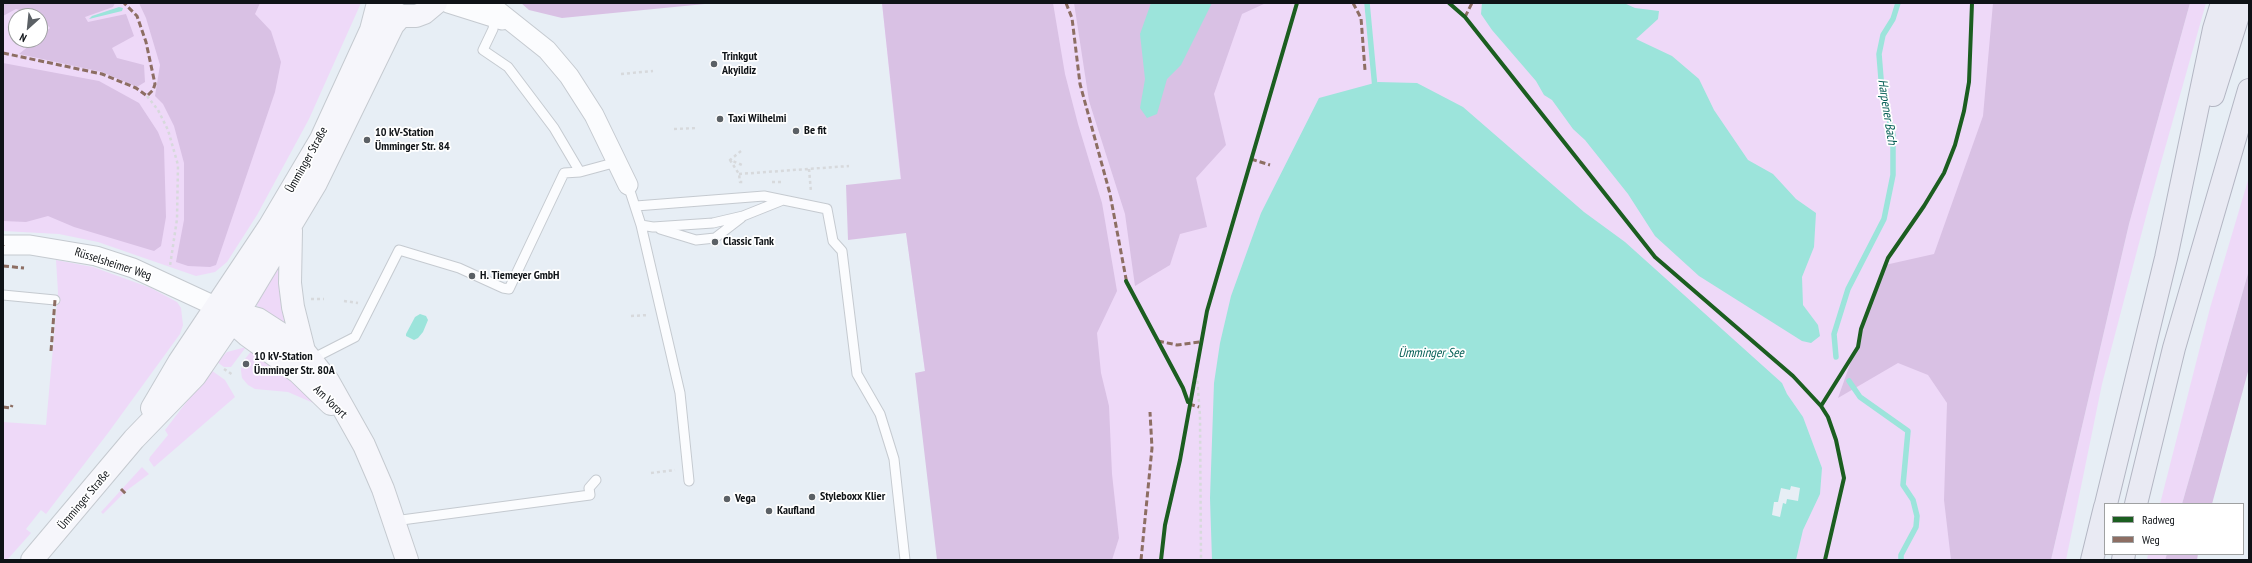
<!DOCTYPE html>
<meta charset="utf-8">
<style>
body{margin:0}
#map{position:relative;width:2252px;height:563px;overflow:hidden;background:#e7eef5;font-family:"PT Sans Narrow",sans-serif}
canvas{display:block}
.frame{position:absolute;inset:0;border:4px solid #0f1317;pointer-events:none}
.legend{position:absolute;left:2104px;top:503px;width:140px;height:52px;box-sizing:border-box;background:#fff;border:1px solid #9fa1a2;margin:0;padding:5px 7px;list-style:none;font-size:12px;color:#0f1317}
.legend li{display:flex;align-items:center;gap:8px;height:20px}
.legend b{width:20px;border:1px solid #9fa1a2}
.north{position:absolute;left:8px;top:8px;width:40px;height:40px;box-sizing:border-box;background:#fff;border:1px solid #9fa1a2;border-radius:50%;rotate:207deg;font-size:11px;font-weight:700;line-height:16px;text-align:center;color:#0f1317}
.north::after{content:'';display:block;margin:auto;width:14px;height:18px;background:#5b6065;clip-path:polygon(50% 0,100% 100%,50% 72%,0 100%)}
</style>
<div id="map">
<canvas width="2252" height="563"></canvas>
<div class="frame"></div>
<ul class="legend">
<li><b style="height:5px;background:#1b5e20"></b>Radweg</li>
<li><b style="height:5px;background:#8d6e63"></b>Weg</li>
</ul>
<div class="north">N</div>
</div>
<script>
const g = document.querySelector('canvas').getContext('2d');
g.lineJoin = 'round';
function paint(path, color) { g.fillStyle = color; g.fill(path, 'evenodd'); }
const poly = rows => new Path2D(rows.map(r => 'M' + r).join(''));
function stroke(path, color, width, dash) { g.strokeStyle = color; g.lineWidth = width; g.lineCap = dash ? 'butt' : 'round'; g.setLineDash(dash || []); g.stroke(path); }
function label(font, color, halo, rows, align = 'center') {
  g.font = font + ' "PT Sans Narrow",sans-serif'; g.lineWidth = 3.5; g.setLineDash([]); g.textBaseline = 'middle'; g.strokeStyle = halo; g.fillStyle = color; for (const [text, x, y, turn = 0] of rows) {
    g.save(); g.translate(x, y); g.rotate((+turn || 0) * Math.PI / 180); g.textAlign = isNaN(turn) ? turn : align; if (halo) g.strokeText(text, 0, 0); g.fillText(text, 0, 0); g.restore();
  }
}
paint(poly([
 [3,3,361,3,309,119,257,215,227,262,215,272,196,276,98,242,59,234,3,231],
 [16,16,40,16,40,40,16,40],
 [882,3,2120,3,1991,560,941,560,925,372,906,232],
 [2190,3,2206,3,2149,205,2102,384,2066,560,2051,560,2129,224],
 [2249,177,2249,270,2182,504,2160,504,2210,308],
 [56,260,93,267,151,288,177,302,181,308,183,325,180,334,108,433,46,514,41,510,26,529,31,533,7,560,3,560,3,422,46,425,58,292],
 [279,267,289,327,256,305],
 [246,347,231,367,224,367,217,362,227,352],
 [252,350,281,367,318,405,288,392,255,389,248,385,242,378,241,371,241,367,245,369,250,361,245,359],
 [211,370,225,380,235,397,154,467,149,460,150,457,168,435,165,430],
 [142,467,149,474,126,491,103,514,101,512],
 [2148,554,2167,554,2165,560,2147,560]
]), '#eed9f8');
paint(poly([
 [3,3,115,3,113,7,85,17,88,22,126,14,134,36,112,48,117,58,144,65,145,82,137,87,102,72,19,54,36,40,40,40,40,37,50,28,40,16,16,9,3,16],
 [139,3,260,3,255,14,271,31,281,62,275,92,216,265,210,267,188,266,176,262,184,220,184,163,174,126,163,104,155,96,160,65,146,18],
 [521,3,715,3,562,18,529,10],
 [882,3,1053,3,1065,74,1078,124,1102,203,1117,291,1097,333,1101,373,1109,406,1112,474,1119,538,1112,560,937,560,915,373,925,371,906,233,848,240,846,185,901,179],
 [1074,3,1266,3,1242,14,1214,94,1226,145,1196,178,1207,227,1180,234,1170,265,1135,286,1125,214,1089,101],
 [1993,3,2190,3,2129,224,2051,560,1951,560,1944,500,1947,403,1928,375,1898,363,1838,398,1885,265,1934,254,1983,116],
 [3,63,99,81,139,103,158,132,164,147,166,217,161,246,154,251,74,227,48,216,26,222,3,221],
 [2249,270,2249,368,2212,504,2182,504],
 [2167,554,2198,554,2197,560,2165,560]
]), '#d9c1e4');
paint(poly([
 [1151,3,1212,3,1181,65,1167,79,1157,114,1147,118,1140,108,1145,79,1140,34],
 [1482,3,1624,3,1635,8,1659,11,1658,19,1636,39,1672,56,1699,79,1714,110,1748,160,1773,174,1796,199,1816,213,1814,247,1802,277,1803,305,1818,325,1820,336,1811,343,1802,341,1699,276,1655,236,1628,194,1585,140,1573,129,1552,100,1544,95,1536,81,1492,30,1481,14],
 [119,7,123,8,122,11,89,19,92,16],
 [1378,82,1417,83,1463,107,1584,212,1625,242,1782,383,1787,394,1803,417,1822,468,1820,494,1803,530,1796,560,1212,560,1210,498,1214,383,1220,343,1231,296,1261,213,1319,98],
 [420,314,426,316,428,320,423,332,418,338,414,340,406,336,406,334,415,317]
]), '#9ce4db');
paint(poly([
 [1791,486,1800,488,1798,501,1787,499,1786,504,1783,503,1780,517,1772,515,1774,502,1778,502,1781,488,1790,490]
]), '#e7eef5');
stroke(poly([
 [1367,3,1375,88],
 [1836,357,1834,334,1848,289,1884,219,1893,175,1893,135,1882,91,1879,54,1883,35,1893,19,1898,3],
 [1849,381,1860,397,1908,431,1903,485,1913,500,1917,516,1916,527,1901,555,1901,560]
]), '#9ce4db', 5.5);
const lane = poly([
 [495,16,493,29,483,50,508,67,554,128,580,172],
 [628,185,641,225,680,393,689,481],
 [636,206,764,196,827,209,833,241,842,251,857,374,880,414,894,459,905,560],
 [641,225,653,227,713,223,743,216,783,200],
 [660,229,696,240,715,238,741,218],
 [3,295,55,300],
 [310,360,355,337,399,250,459,268,503,288,509,289,564,173,580,172,617,162],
 [394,521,590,495,589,488,596,480]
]);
const street = poly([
 [448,3,502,20],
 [488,3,547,50,569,76,594,115,628,185],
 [3,245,30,245,96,256,133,268,217,307]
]);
const secondary = poly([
 [389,9,401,16,416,16,424,13,436,3],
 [291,230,290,283,293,307,304,351],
 [225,310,258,319,292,341,304,351,328,381,364,445,383,489,407,560],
 [221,312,247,335,298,372,331,404],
 [152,408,179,362,269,227,321,139,371,30,378,3],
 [32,560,134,439,195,376,238,313,316,183,393,25,401,16]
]);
const highway = poly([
 [2213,95,2242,3],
 [2106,504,2166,258,2214,29,2222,3],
 [2136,504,2174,348,2249,90],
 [2092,560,2105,507],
 [2123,560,2124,554]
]);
stroke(lane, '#c5cad0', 11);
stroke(street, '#c5cad0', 21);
stroke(secondary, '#c5cad0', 24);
stroke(highway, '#b3b6c3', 24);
stroke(poly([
 [621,74,653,71],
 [147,96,158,110,168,130,178,165,177,219,170,266],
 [674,129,698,128],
 [741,151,730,160,742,165],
 [730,160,739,174,740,182,743,182],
 [809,169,811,192],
 [739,174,849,166],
 [772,182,782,182],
 [311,299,324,299],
 [344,301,358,303],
 [631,316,649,315],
 [1196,363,1200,416,1201,560],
 [224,369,233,375],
 [651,473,675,470]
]), '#d7d9dc', 2.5, [3, 3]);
stroke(lane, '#fbfcfe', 9);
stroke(street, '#fbfcfe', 19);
stroke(secondary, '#f6f6fb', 22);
stroke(highway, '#e9eaf3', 22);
stroke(poly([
 [1066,3,1072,18,1080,84,1110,194,1127,284],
 [1353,3,1361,18,1365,70],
 [1465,17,1472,3],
 [3,53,102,74,136,88,147,96,153,90,155,84,146,42,137,16,124,3],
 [1251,159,1270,165],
 [3,246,3,245],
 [3,266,24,268],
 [1158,341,1177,345,1200,342],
 [51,351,55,300],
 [1189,404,1199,407],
 [3,407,11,408,12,405],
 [121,489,127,495],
 [1141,560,1152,448,1150,412]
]), '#8d6e63', 3, [6, 3]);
stroke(poly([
 [1449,3,1465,17,1655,257,1793,376,1821,406,1828,417,1836,440,1844,478,1825,560],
 [1126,281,1183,388,1188,402],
 [1821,406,1858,347,1861,329,1888,258,1924,206,1944,173,1955,145,1964,111,1969,82,1972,3],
 [1161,560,1165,525,1180,460,1207,311,1297,3]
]), '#1b5e20', 4);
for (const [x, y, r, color] of [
 [714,64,4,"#5b6065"],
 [720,119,4,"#5b6065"],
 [796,131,4,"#5b6065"],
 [367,140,4,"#5b6065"],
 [715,242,4,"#5b6065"],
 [472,276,4,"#5b6065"],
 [246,364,4,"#5b6065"],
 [812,497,4,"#5b6065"],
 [727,499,4,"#5b6065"],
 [769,511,4,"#5b6065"]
]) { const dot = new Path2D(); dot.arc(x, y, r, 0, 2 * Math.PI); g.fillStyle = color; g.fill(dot); stroke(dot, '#fff', 1.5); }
label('bold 12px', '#0f1317', '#fff', [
 ["Trinkgut",722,57],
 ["Akyildiz",722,71],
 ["Taxi Wilhelmi",728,119],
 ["Be fit",804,131],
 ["10 kV-Station",375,133],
 ["Ümminger Str. 84",375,147],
 ["Classic Tank",723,242],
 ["H. Tiemeyer GmbH",480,276],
 ["10 kV-Station",254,357],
 ["Ümminger Str. 80A",254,371],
 ["Styleboxx Klier",820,497],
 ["Vega",735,499],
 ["Kaufland",777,511]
], 'left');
label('12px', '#0f1317', '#fff', [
 ["Ümminger Straße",307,160,-61],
 ["Rüsselsheimer Weg",113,264,18],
 ["Am Vorort",330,402,44],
 ["Ümminger Straße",84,500,-50]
]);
label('italic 13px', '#045e55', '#fff', [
 ["Harpener Bach",1887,112,81],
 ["Ümminger See",1431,353]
]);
</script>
